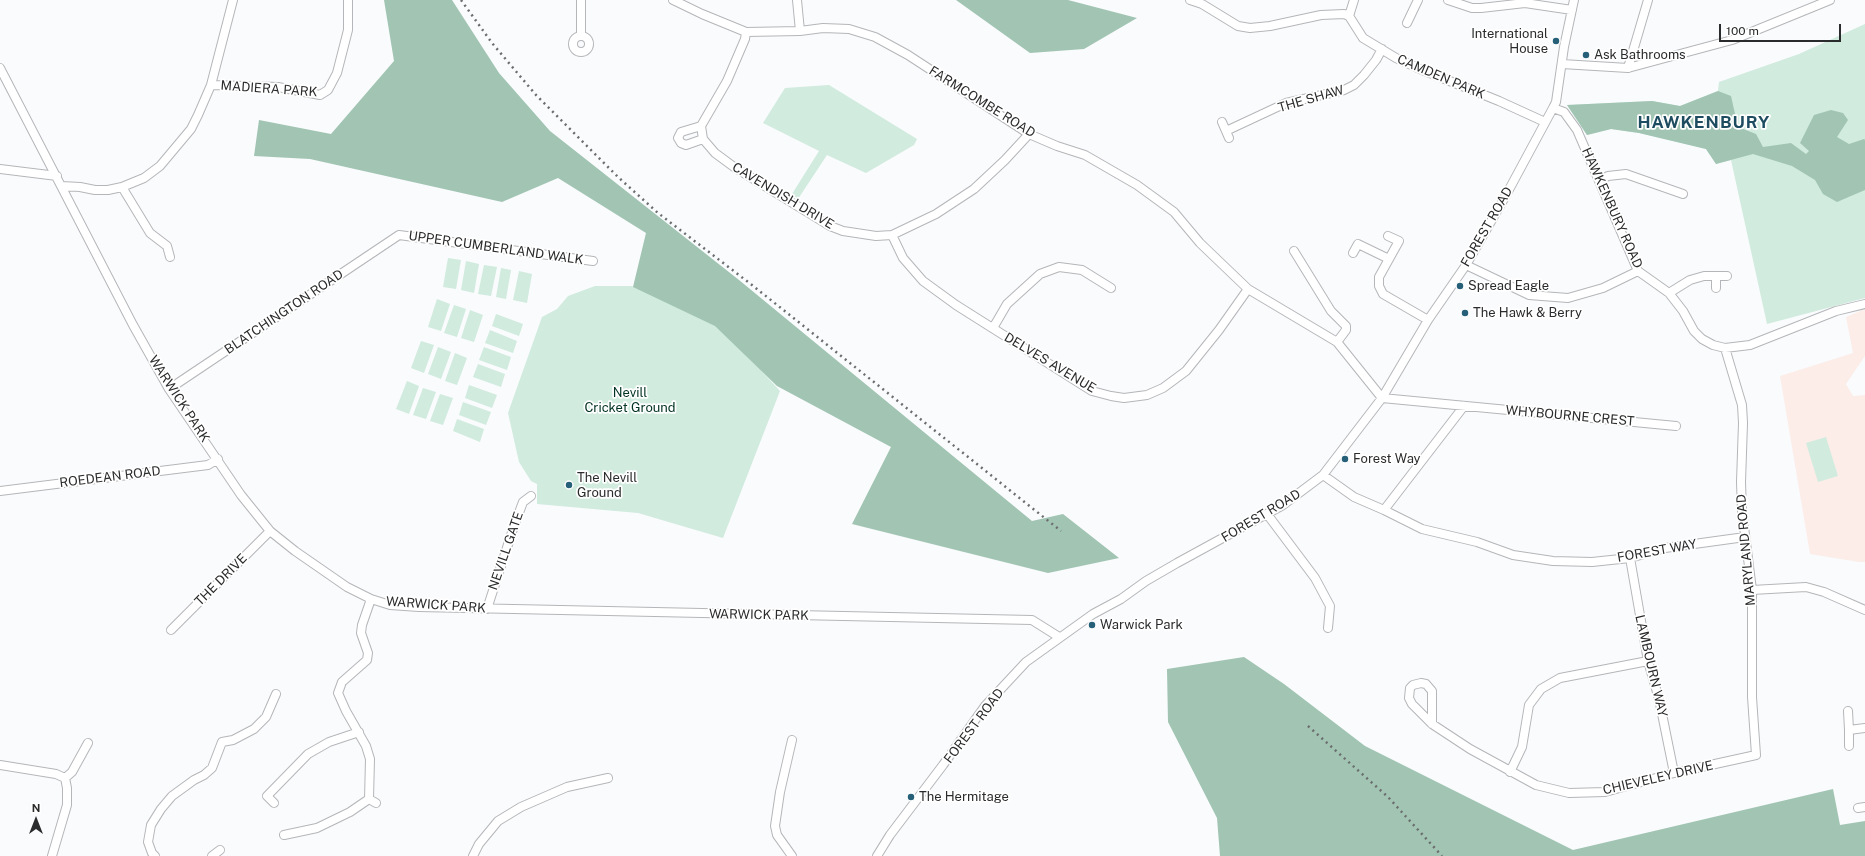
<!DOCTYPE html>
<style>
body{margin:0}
#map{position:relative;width:1865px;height:856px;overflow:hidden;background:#f9fbfd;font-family:"Public Sans",sans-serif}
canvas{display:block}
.north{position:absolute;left:16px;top:800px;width:40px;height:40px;-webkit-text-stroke:3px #fff;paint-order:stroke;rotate:0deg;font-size:11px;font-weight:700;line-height:16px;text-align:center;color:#2a2b2c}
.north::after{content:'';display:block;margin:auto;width:14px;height:18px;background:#2a2b2c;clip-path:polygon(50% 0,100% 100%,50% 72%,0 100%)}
.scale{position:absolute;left:1719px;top:24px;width:122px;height:18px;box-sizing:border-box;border:2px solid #2a2b2c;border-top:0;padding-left:5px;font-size:12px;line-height:14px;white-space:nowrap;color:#2a2b2c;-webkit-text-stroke:3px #fff;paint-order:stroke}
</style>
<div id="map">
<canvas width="1865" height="856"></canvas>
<div class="north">N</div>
<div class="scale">100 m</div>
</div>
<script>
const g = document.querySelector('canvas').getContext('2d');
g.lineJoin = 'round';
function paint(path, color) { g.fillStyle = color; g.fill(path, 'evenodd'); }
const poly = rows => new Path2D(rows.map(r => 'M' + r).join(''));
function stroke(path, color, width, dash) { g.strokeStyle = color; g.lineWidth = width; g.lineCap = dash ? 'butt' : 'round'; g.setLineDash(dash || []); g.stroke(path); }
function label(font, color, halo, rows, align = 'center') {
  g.font = font + ' "Public Sans",sans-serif'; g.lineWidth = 3.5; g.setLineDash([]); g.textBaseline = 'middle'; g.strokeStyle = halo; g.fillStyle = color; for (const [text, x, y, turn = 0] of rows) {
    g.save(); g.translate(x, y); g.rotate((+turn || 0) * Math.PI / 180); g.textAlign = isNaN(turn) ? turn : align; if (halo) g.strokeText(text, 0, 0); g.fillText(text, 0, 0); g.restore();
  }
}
paint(poly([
 [1865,309,1865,356,1846,384,1853,396,1865,395,1865,562,1859,562,1810,554,1780,376,1853,353,1846,317]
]), '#fcede9');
paint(poly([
 [1865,24,1865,298,1767,324,1731,160,1716,164,1706,149,1639,133,1611,129,1587,135,1567,105,1652,101,1680,106,1718,91,1719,82,1799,54],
 [829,85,917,139,914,145,866,173,827,155,798,199,792,194,819,151,763,123,785,88],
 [448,258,461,260,456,289,443,287],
 [466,261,479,264,474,293,461,290],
 [484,265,497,267,491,296,478,294],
 [501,268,511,270,506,299,496,297],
 [519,271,532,274,527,303,513,300],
 [595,286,631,286,659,291,716,321,780,391,723,538,638,513,537,504,537,484,531,481,519,462,508,413,542,317,557,309,568,296],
 [437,299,450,304,441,331,428,327],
 [454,305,466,309,457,337,444,333],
 [470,310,483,315,474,342,461,338],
 [496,314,523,324,519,336,492,326],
 [490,330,517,341,513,353,485,343],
 [421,341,434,345,424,373,411,368],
 [438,347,451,352,441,379,428,374],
 [484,347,511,357,507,370,479,360],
 [455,353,467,358,457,385,445,381],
 [478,364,505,374,501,387,473,377],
 [407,381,419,386,409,414,396,409],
 [469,385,497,395,492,408,465,398],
 [423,388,436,392,426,419,413,415],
 [440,394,453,398,443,425,430,421],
 [463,402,491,412,486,425,459,415],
 [457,419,484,429,480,442,453,431],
 [1826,437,1838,476,1818,482,1806,443]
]), '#d1ebde');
paint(poly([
 [384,0,452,0,499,73,550,131,739,280,1032,521,1063,514,1119,558,1048,573,852,524,891,447,777,386,715,326,633,287,646,233,558,178,502,202,310,159,254,156,259,120,331,134,394,61],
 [956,0,1068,0,1137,18,1084,49,1030,53],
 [1718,91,1731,96,1738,127,1756,134,1763,147,1791,143,1806,154,1809,151,1800,143,1814,115,1831,110,1843,113,1848,120,1837,137,1849,144,1864,139,1865,140,1865,190,1837,202,1823,194,1815,180,1792,166,1753,154,1716,164,1706,149,1639,133,1611,129,1587,135,1567,105,1652,101,1680,106],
 [1244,657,1284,684,1365,746,1573,850,1833,789,1840,825,1865,821,1865,856,1220,856,1217,818,1168,722,1167,669]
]), '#a1c4b3');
const minor = poly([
 [673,0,702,14,746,32,800,31,823,28,849,29,875,37,908,55,1029,134,1057,146,1085,155,1137,185,1174,212,1200,243,1248,289,1337,342,1382,398,1676,426],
 [797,0,800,31],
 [1190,0,1202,4,1238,26,1250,28,1270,26,1321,15,1344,14,1349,16,1363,38,1396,58,1420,69,1499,101,1545,122],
 [1448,0,1472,8,1481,8,1525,3,1572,10],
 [1349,16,1354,0],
 [1407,23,1418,0],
 [746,32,745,39,727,81,701,126,703,139,715,153,734,167,830,226,843,231,876,236,892,235,936,214,974,189,1005,160,1029,134],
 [581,35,581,0],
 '573 44a8 8 0 1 1 16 0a8 8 0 1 1-16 0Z',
 [1562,64,1628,68,1732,40,1830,0],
 [0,68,133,325,169,389,241,495,270,531,295,551,347,587,371,599,390,605,419,607,1032,620,1059,637],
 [1628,68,1648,0],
 [211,85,278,87,320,95,328,90,337,73,348,30,348,0],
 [1553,108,1564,112,1577,130,1638,271,1669,293,1683,311,1694,331,1702,339,1713,345,1725,348,1750,345,1836,311,1865,304],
 [1222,122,1229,138],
 [701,126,681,132,678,138,681,143,686,145,703,139],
 [1226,131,1286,103,1344,90,1354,85,1364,75,1376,60,1382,49],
 [0,169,57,176],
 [1600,180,1608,176,1626,174,1683,194],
 [62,186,80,187,95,190,108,190,122,187,144,178,160,166,191,129,198,115,211,85,233,0],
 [122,187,150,233,167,246,170,257],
 [892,235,903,258,923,281,956,305,1092,391,1111,396,1124,398,1147,395,1163,388,1186,371,1219,330,1248,289],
 [1388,236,1399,241,1379,277,1379,286,1383,294,1428,320],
 [1294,251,1331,311,1346,326,1346,330,1337,342],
 [1353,253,1358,244,1389,259],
 [1466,265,1529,295,1568,298,1603,288,1638,271],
 [1716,276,1727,276],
 [1669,293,1690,280,1704,276,1716,276,1716,288],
 [993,328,1007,304,1040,274,1059,267,1082,270,1111,288],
 [169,389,399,235,593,261],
 [1323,475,1354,497,1384,510,1422,529,1477,542,1513,555,1553,561,1592,562,1630,558,1665,548,1745,537],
 [0,491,208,465,218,459],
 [1384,510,1464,406],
 [1267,514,1315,578,1330,606,1328,628],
 [1630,558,1648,661,1659,699,1674,773],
 [1752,590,1806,587,1824,592,1865,610],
 [487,609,514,526,523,502,531,496],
 [171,630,270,531],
 [1848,711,1849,730],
 [1432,724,1432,691,1426,684,1421,683,1413,685,1410,688,1409,698,1412,704,1432,724,1470,749,1536,785,1569,793,1605,792,1674,773,1756,755,1752,697,1752,590,1742,511,1741,482,1743,423,1742,405,1725,348],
 [792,740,780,792,775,826,777,835,792,856],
 [1849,746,1849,730,1865,728],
 [0,765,56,774,65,778,67,788,67,805,52,856],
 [1510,772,1522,747,1529,705,1541,689,1560,678,1648,661],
 [65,778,72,772,88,743],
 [369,799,376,803],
 [274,803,267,796,308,754,329,742,359,732],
 [1858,808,1865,807],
 [284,835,317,828,350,812,369,799,370,759,366,746,346,711,338,693,342,682,367,660,368,653,361,633,362,625,371,599],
 [155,856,152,853,148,842,151,825,161,809,172,796,194,780,204,775,212,768,222,742,233,740,254,729,266,717,276,694],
 [212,856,220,850],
 [473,856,479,844,498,821,521,807,567,787,608,778],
 [877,856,890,835,943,765,985,706,1026,662,1093,614,1121,599,1146,581,1177,563,1283,505,1323,475,1382,398,1428,320,1466,265,1505,197,1553,108,1556,102,1564,47,1574,0]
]);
stroke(minor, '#b5b6b9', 10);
stroke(minor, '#fff', 8);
stroke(poly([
 [461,0,492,43,536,95,618,177,658,213,752,285,1061,531],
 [1308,726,1388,797,1442,856]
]), '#6b6d6e', 2.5, [2, 4]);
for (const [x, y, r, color] of [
 [1556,41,4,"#256078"],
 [1586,55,4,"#256078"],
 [1460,286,4,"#256078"],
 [1465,313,4,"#256078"],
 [1345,459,4,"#256078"],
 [569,485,4,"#256078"],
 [1092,625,4,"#256078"],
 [911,797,4,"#256078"]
]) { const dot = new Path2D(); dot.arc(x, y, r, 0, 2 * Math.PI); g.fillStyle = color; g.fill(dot); stroke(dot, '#fff', 1.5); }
label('13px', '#2a2b2c', '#fff', [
 ["International",1548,34,"right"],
 ["House",1548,49,"right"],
 ["Ask Bathrooms",1594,55],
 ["Spread Eagle",1468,286],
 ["The Hawk & Berry",1473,313],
 ["Forest Way",1353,459],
 ["The Nevill",577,478],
 ["Ground",577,493],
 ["Warwick Park",1100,625],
 ["The Hermitage",919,797]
], 'left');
label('13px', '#2a2b2c', '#fff', [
 ["CAMDEN PARK",1441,77,23],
 ["MADIERA PARK",269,89,4],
 ["THE SHAW",1311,99,-16],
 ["FARMCOMBE ROAD",982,102,32],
 ["CAVENDISH DRIVE",783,196,31],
 ["HAWKENBURY ROAD",1612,208,66],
 ["FOREST ROAD",1487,227,-60],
 ["UPPER CUMBERLAND WALK",496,248,8],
 ["BLATCHINGTON ROAD",284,312,-34],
 ["DELVES AVENUE",1050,363,31],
 ["WARWICK PARK",179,399,57],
 ["WHYBOURNE CREST",1570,416,5],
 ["ROEDEAN ROAD",110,477,-7],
 ["FOREST ROAD",1261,516,-31],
 ["MARYLAND ROAD",1746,550,-95],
 ["NEVILL GATE",506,551,-71],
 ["FOREST WAY",1657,551,-10],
 ["THE DRIVE",221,580,-45],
 ["WARWICK PARK",436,605,4],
 ["WARWICK PARK",759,615,1],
 ["LAMBOURN WAY",1651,666,77],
 ["FOREST ROAD",974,726,-53],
 ["CHIEVELEY DRIVE",1658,778,-13]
]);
label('13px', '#003221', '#fff', [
 ["Nevill",630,393],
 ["Cricket Ground",630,408]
]);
g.letterSpacing = '1px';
label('bold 17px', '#1d4c60', '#fff', [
 ["HAWKENBURY",1704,123]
]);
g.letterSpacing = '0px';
</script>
